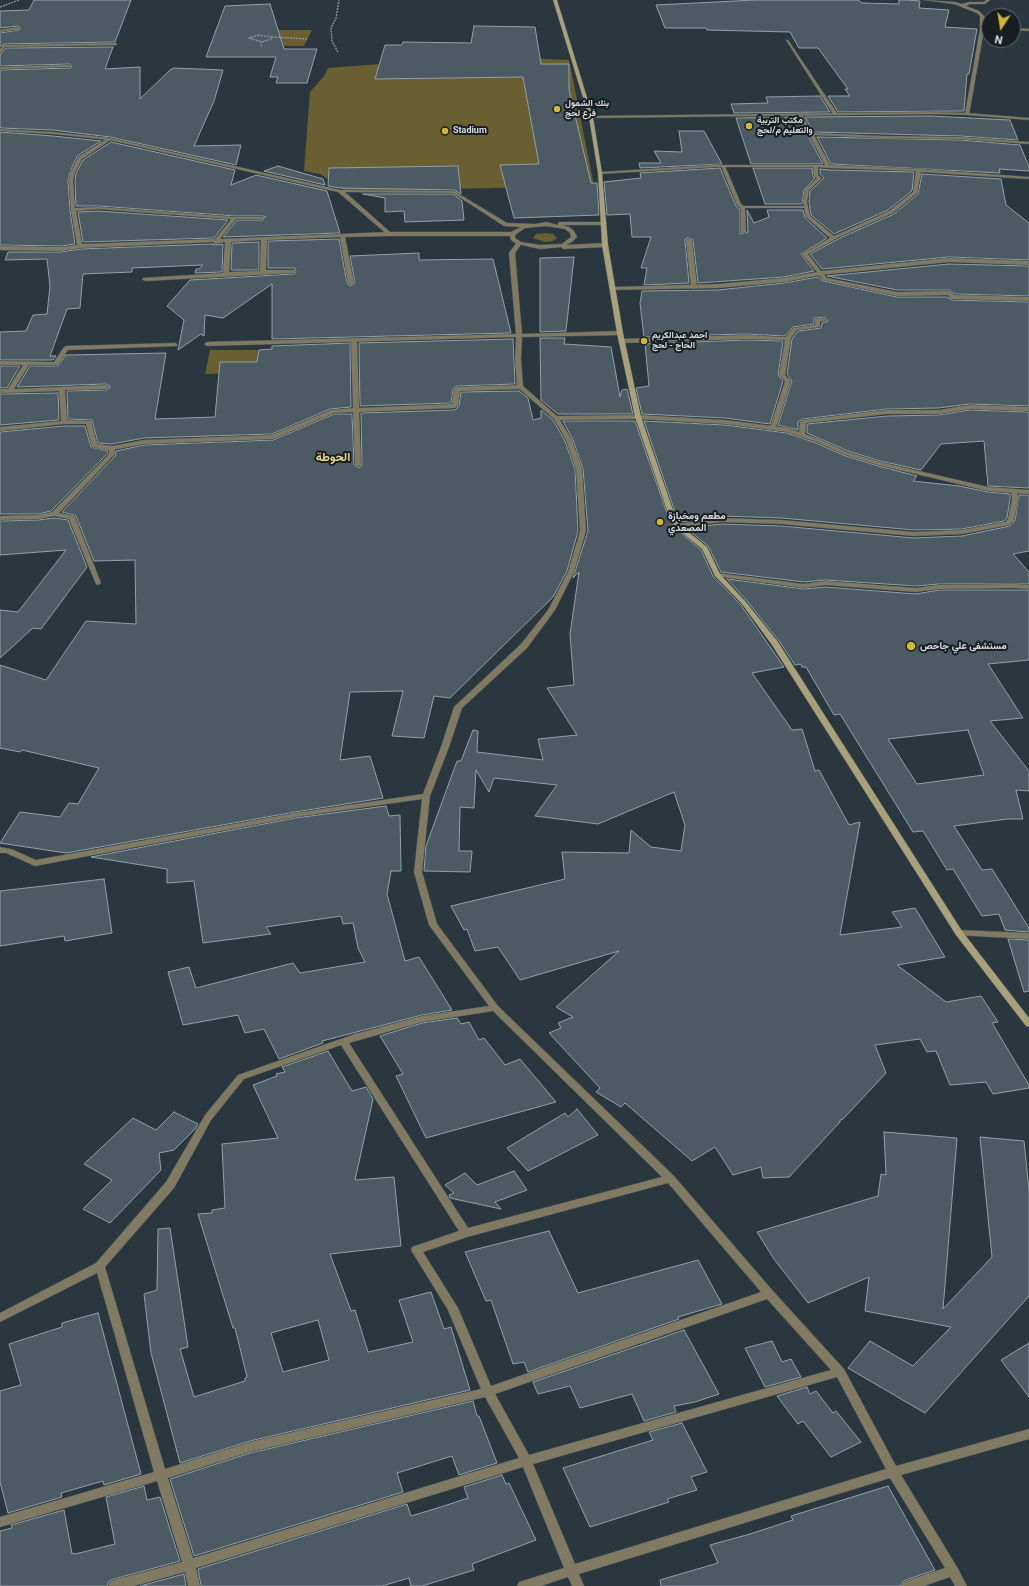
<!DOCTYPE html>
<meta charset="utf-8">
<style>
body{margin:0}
#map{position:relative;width:1029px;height:1586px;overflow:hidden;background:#2a373f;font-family:Roboto,sans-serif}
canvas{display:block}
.north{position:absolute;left:981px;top:8px;width:40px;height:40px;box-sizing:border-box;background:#181e21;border:1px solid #646b6f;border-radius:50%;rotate:192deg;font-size:11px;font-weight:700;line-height:16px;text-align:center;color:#d7dfe4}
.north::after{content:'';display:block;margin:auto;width:14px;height:18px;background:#d1b736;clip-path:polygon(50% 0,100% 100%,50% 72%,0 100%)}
</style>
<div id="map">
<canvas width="1029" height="1586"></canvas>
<div class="north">N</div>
</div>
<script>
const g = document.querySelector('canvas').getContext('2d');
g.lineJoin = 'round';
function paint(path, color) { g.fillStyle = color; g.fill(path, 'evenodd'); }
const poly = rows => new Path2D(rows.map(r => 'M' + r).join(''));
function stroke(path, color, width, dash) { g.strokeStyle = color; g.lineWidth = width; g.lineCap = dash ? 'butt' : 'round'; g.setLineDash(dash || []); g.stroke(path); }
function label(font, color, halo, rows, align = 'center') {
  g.font = font + ' Roboto,Vazirmatn,sans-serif'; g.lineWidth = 4; g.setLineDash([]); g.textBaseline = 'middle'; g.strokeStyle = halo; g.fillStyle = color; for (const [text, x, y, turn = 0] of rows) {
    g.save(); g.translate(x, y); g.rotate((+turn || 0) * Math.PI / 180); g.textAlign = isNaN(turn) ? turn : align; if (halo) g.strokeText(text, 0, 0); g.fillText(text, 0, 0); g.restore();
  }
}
paint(poly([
 [217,30,312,30,304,46,210,45],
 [525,58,569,60,594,186,346,191,320,174,304,171,310,92,325,75,328,68,433,60],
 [546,233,553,234,557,238,553,241,545,242,533,238,536,234],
 [210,350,259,350,257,362,241,362,239,373,205,374]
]), '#695f30');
const building = poly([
 [34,0,131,0,115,42,4,44,0,47,0,33,19,30,20,28,18,26,0,28,0,11,29,10,34,0],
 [755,0,858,0,862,3,899,4,899,0,907,0,920,1,919,8,949,10,945,27,977,29,969,74,967,74,964,111,838,112,828,96,850,96,845,89,848,89,818,48,799,48,790,32,707,30,706,28,665,28,656,5,755,0],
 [270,4,284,49,317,49,307,83,276,83,278,77,270,77,276,57,206,57,225,6,270,4],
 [474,26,535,27,541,64,569,64,569,90,591,183,597,183,599,215,514,218,500,165,539,164,523,77,375,79,385,45,402,45,403,42,471,43,474,26],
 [113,47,105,69,140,67,140,99,170,70,174,68,223,70,214,101,194,146,241,145,236,165,110,137,53,130,0,128,0,70,70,68,72,67,70,64,0,66,0,55,6,48,113,47],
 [820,96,830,112,734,113,731,104,768,103,766,97,820,96],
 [930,116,1010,120,1018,140,960,136,813,132,805,117,930,116],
 [798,117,823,164,751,164,736,118,798,117],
 [679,131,704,131,722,164,640,168,639,163,661,163,654,151,682,152,679,131],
 [0,132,53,136,101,141,77,156,70,172,68,181,70,210,75,244,61,246,0,245,0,132],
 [817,137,960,140,1020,145,1029,167,1029,171,999,169,1000,173,831,164,817,137],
 [111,142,235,170,231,185,256,175,327,191,340,233,223,237,237,220,263,220,266,217,263,216,235,216,98,206,76,206,75,181,76,173,83,160,111,142],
 [278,166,323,179,325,185,264,171,278,166],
 [458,166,461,194,454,190,340,188,328,186,329,168,458,166],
 [720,168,736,206,740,209,740,234,748,232,747,210,754,223,769,217,767,210,803,210,805,218,827,238,801,254,814,271,784,277,698,283,693,240,688,237,685,240,689,283,644,285,647,268,641,268,651,237,632,237,630,214,607,215,604,182,641,178,640,173,720,168],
 [753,168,812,168,813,176,815,178,804,190,802,204,765,204,753,168],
 [820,169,829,170,914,172,912,191,888,210,834,234,811,215,809,202,810,191,824,178,820,174,820,169],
 [922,174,1001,179,1006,205,1029,223,1029,260,949,257,822,269,810,254,842,237,894,214,918,194,922,174],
 [363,194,453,194,462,201,464,220,405,222,404,211,385,212,385,198,363,194],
 [98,211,228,220,214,238,83,242,78,212,98,211],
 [339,239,347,283,350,286,355,283,350,256,419,253,419,260,493,259,511,333,272,339,272,284,223,318,205,315,204,336,201,334,178,350,184,320,167,306,190,280,294,274,296,272,295,268,268,268,268,241,339,239],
 [259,242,259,270,231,270,232,243,259,242],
 [212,244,215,245,223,244,222,272,195,273,196,269,199,269,203,265,132,268,132,272,83,274,80,308,67,309,50,356,56,356,53,360,0,360,0,332,26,331,33,315,47,314,50,286,47,259,5,260,8,252,61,252,80,249,212,244],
 [574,257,566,331,540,332,540,258,574,257],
 [949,264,1029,266,1029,296,955,294,950,290,897,290,827,276,949,264],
 [818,277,823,281,897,297,947,297,952,300,1029,302,1029,406,969,404,939,408,887,409,803,419,798,422,798,430,778,425,792,381,787,374,792,339,798,331,821,328,822,323,828,321,825,317,814,318,814,324,793,327,785,336,746,334,644,337,640,303,642,291,718,290,784,283,818,277],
 [540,338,565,338,564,344,611,347,620,397,622,390,627,389,633,414,558,414,541,400,540,338],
 [513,339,515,384,457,386,453,389,451,403,360,406,359,343,513,339],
 [746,340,783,341,778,375,783,381,770,424,725,418,642,414,636,388,649,386,645,344,746,340],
 [350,343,351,407,330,409,272,434,144,438,112,444,98,443,92,420,68,419,67,391,106,390,110,388,110,386,106,384,17,387,30,366,58,366,66,355,166,353,155,419,215,417,220,362,257,362,259,350,272,349,272,346,350,343],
 [0,366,20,366,7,388,0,388,0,366],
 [519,391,528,398,533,420,541,418,541,410,553,420,565,441,575,469,578,531,567,571,553,597,450,698,434,696,424,738,392,736,403,691,350,692,340,760,370,756,383,798,295,812,66,853,0,843,20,812,60,817,69,803,78,804,99,768,22,750,20,752,0,748,0,665,46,680,86,621,136,624,135,560,94,561,76,516,74,515,62,512,115,456,116,451,144,445,273,440,334,414,352,414,354,465,359,468,362,465,361,413,455,410,459,406,461,392,519,391],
 [58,393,59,420,0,425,0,394,58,393],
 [969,410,1029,412,1029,488,988,486,984,441,941,444,921,470,880,461,848,451,807,433,807,424,887,416,939,415,969,410],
 [563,421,635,421,668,516,673,526,701,550,713,576,741,605,784,667,752,673,792,730,802,729,815,771,819,770,849,825,860,822,840,935,902,927,892,912,915,908,945,957,897,965,946,1002,981,996,998,1022,992,1023,1029,1085,1029,1088,993,1094,986,1082,950,1085,936,1051,927,1052,920,1039,875,1045,886,1073,843,1119,840,1120,840,1122,789,1177,763,1178,761,1167,733,1175,715,1147,692,1161,625,1103,621,1107,596,1092,600,1088,549,1033,561,1028,558,1023,573,1017,556,1007,619,951,520,980,498,947,475,951,467,929,464,930,451,906,565,879,562,852,629,853,631,830,651,847,681,851,685,825,674,792,598,824,535,816,557,785,494,778,489,792,476,770,474,808,460,807,459,851,472,851,470,872,424,871,426,846,457,761,461,761,473,730,478,731,477,752,543,760,538,739,577,735,547,688,574,685,570,634,579,572,573,578,588,531,583,469,573,440,563,421],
 [644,421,725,425,787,433,816,443,843,455,878,466,917,476,913,481,959,486,988,492,1010,494,1010,499,1007,518,1004,521,962,529,914,530,781,518,721,516,680,522,676,515,644,421],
 [64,426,85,426,91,447,108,451,108,453,51,511,38,514,0,514,0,432,64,426],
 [1019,495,1029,495,1029,551,1013,554,1029,572,1029,584,939,584,916,586,825,580,804,582,721,572,708,546,686,528,721,524,781,526,914,538,962,536,1010,526,1015,520,1019,495],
 [54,518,68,520,87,567,41,629,33,628,0,658,0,610,18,612,66,550,0,555,0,521,38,520,54,518],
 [727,579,804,589,825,587,916,594,939,590,1029,590,1029,660,988,664,1023,718,990,721,1029,771,1029,791,1016,790,1023,819,1007,819,954,826,982,870,992,869,1029,928,1029,932,1005,930,999,914,982,916,953,869,947,870,923,831,913,832,840,714,834,715,806,667,802,667,801,664,795,665,779,641,747,601,727,579],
 [968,730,984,775,917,784,888,739,968,730],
 [386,806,389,816,400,815,401,871,391,871,387,894,405,961,419,957,452,1010,422,1015,322,1041,323,1043,279,1059,264,1029,245,1033,238,1015,183,1025,168,972,189,967,196,988,293,963,300,973,365,962,358,948,353,923,343,924,341,916,266,927,271,934,203,943,194,881,167,883,167,869,91,857,295,818,386,806],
 [104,879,112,933,65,941,64,936,0,946,0,891,104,879],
 [1008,939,1029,940,1029,991,1024,992,1008,939],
 [457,1018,461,1024,469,1022,479,1040,484,1038,505,1065,520,1059,556,1102,426,1138,396,1076,403,1074,380,1036,422,1023,457,1018],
 [328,1051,352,1091,366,1087,373,1099,355,1180,394,1177,401,1246,330,1254,351,1311,355,1310,368,1352,413,1342,399,1300,431,1292,444,1329,451,1327,470,1390,250,1441,180,1463,151,1353,144,1294,157,1290,158,1229,170,1228,188,1347,180,1349,194,1397,245,1381,245,1378,247,1377,235,1328,233,1328,198,1214,212,1213,212,1210,225,1208,222,1144,278,1138,253,1085,277,1076,276,1074,285,1072,282,1067,328,1051],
 [318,1320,329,1360,283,1372,271,1333,318,1320],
 [577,1109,598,1135,528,1171,507,1148,565,1113,568,1117,577,1109],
 [174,1112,198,1124,195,1129,174,1150,159,1153,161,1170,110,1223,83,1209,112,1180,84,1164,133,1118,156,1130,174,1112],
 [884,1132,957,1138,943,1309,992,1257,980,1137,1024,1141,1029,1190,1029,1296,925,1413,848,1368,870,1341,913,1366,951,1327,865,1311,869,1277,808,1303,774,1259,757,1232,878,1196,881,1174,886,1175,884,1132],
 [514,1171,527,1190,495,1202,501,1209,450,1198,449,1195,454,1193,445,1185,465,1173,477,1185,514,1171],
 [549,1231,578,1293,698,1260,722,1304,678,1317,679,1319,528,1372,524,1362,513,1364,491,1300,486,1301,465,1252,549,1231],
 [98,1313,141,1474,104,1485,103,1481,61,1493,62,1497,8,1513,0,1482,0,1391,21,1385,9,1344,62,1327,62,1323,98,1313],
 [684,1330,719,1394,695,1402,674,1406,676,1412,644,1421,632,1394,580,1408,570,1386,538,1394,533,1382,684,1330],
 [772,1341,782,1362,791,1359,801,1377,765,1387,745,1348,772,1341],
 [1029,1343,1029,1397,1001,1360,1029,1343],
 [807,1387,810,1394,816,1391,833,1413,836,1411,861,1442,831,1457,803,1421,798,1424,777,1396,807,1387],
 [473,1401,477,1416,479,1416,497,1463,459,1475,452,1456,397,1473,403,1492,194,1556,170,1479,250,1453,473,1401],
 [682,1423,707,1472,691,1477,697,1490,667,1499,669,1502,590,1527,563,1468,653,1440,649,1432,682,1423],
 [502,1475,506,1484,509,1483,536,1540,472,1564,474,1570,422,1586,411,1586,409,1578,382,1586,201,1586,198,1569,407,1504,411,1516,444,1506,468,1498,464,1487,502,1475],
 [144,1486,147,1500,160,1497,180,1561,114,1579,109,1581,107,1586,0,1586,0,1531,12,1528,11,1525,64,1510,72,1554,74,1553,75,1554,115,1544,106,1497,144,1486],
 [888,1486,935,1570,903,1581,900,1586,661,1586,660,1580,718,1563,710,1545,750,1534,793,1520,791,1516,888,1486],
 [184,1574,186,1586,140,1586,184,1574]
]);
paint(building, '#4c5b63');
stroke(building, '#91a1aa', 1);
const service = poly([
 [721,165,725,166,741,204,744,206,806,206,808,207,806,208,745,208,746,232,741,233,741,208,737,205,721,166,721,165],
 [689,238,692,240,697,287,694,289,691,287,686,240,689,238],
 [818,272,822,272,827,278,897,292,950,291,952,292,954,295,1029,297,1029,301,952,299,950,298,948,295,897,296,823,280,817,273,818,272],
 [824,318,827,320,820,322,820,327,797,330,791,338,785,375,791,381,776,428,773,430,770,428,785,381,779,375,785,340,746,339,621,343,618,341,621,339,746,335,782,337,786,337,793,328,815,325,815,319,824,318],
 [354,338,357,340,359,408,452,404,454,389,457,387,520,385,523,387,520,389,460,391,458,406,455,408,359,412,361,465,358,467,355,465,353,412,334,413,273,439,144,444,112,450,109,448,112,446,144,440,272,435,331,410,353,408,351,340,354,338],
 [969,405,1029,407,1029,411,969,409,939,414,887,414,806,423,805,435,802,437,799,435,800,422,803,420,887,410,939,410,969,405],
 [1014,489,1017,491,1018,499,1014,520,1009,525,962,534,914,536,781,524,721,522,677,528,674,526,677,524,721,518,781,520,914,532,962,530,1005,522,1008,519,1012,499,1011,491,1014,489]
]);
const minor = poly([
 [923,0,955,2,962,4,969,2,984,2,986,0,990,0,985,4,970,4,966,6,979,11,984,16,984,29,969,115,965,114,980,29,980,16,977,13,954,4,923,0],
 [18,27,19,29,0,32,0,30,18,27],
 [1013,28,1029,29,1029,31,1013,30,1013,28],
 [786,40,788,40,837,113,837,114,833,114,786,40],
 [116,43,117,45,5,47,0,54,0,49,4,45,116,43],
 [70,65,70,67,69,67,0,69,0,67,70,65],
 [800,113,802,114,812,133,884,136,960,137,1029,142,1029,144,960,139,884,138,814,135,830,165,919,169,1029,177,1029,179,921,172,917,193,893,213,841,236,808,254,821,271,949,258,1029,261,1029,265,949,262,820,275,784,282,718,288,611,290,611,288,613,287,718,284,784,278,817,272,802,254,830,238,806,217,803,202,805,190,817,178,814,176,813,167,715,167,600,174,598,173,600,172,715,165,825,165,798,114,800,113],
 [818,167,829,168,916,171,913,192,889,211,834,236,810,216,807,202,809,190,822,178,818,175,818,167],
 [108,138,112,139,82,159,75,172,73,181,75,208,98,207,235,217,263,217,265,218,263,219,236,219,220,239,389,232,392,234,389,236,345,237,354,283,351,285,348,283,340,237,267,240,266,270,295,270,295,272,293,273,145,281,142,279,143,278,223,273,225,242,215,244,213,242,80,248,61,251,0,250,0,246,61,247,77,245,71,210,69,181,71,172,78,157,108,138],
 [98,209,231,219,215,239,82,244,76,211,98,209],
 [261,240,260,271,229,272,231,242,261,240],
 [519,241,522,243,515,253,522,334,620,331,623,333,620,335,522,337,521,359,523,386,557,416,638,415,725,420,788,428,821,440,847,452,880,462,988,487,1029,490,1029,494,988,491,878,465,843,454,817,442,787,432,725,424,638,419,560,420,572,440,582,469,586,531,574,572,555,610,527,648,462,708,449,747,430,796,422,872,437,924,498,1006,674,1176,773,1291,844,1369,896,1466,1029,1429,1029,1439,901,1475,957,1567,967,1586,955,1586,950,1577,924,1586,901,1586,903,1582,945,1568,890,1478,579,1574,584,1586,572,1586,568,1577,541,1586,517,1586,519,1582,564,1568,523,1467,196,1568,200,1586,188,1586,185,1572,134,1586,108,1586,110,1582,114,1580,182,1562,157,1481,0,1527,0,1517,154,1472,97,1273,0,1322,0,1313,96,1263,166,1182,205,1115,238,1075,355,1034,422,1016,489,1006,429,925,414,872,422,799,295,817,35,866,6,853,0,853,0,847,11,849,36,860,295,813,423,794,441,747,454,707,521,644,548,610,568,572,580,531,576,469,566,440,554,419,517,387,515,359,516,337,207,346,204,344,207,342,516,334,509,253,517,242,519,241],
 [493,1011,662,1177,468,1228,349,1043,422,1022,493,1011],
 [341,1045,459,1231,412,1247,411,1250,448,1310,481,1389,250,1442,165,1469,105,1267,174,1188,211,1120,244,1079,341,1045],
 [668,1183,761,1292,491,1386,458,1308,423,1252,467,1237,668,1183],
 [767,1299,831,1370,529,1455,495,1394,767,1299],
 [837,1377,886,1469,575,1564,533,1464,837,1377],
 [485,1397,519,1458,193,1558,168,1478,250,1452,485,1397],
 [175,343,177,344,177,346,68,350,58,365,29,365,14,389,106,385,109,387,106,389,65,390,67,420,91,421,97,444,112,446,115,448,114,455,59,513,74,516,75,517,101,583,98,585,96,584,69,519,54,516,38,519,0,520,0,516,38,515,52,512,109,454,109,450,92,447,86,424,64,424,0,431,0,427,61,421,59,391,0,393,0,389,8,389,23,365,0,365,0,361,54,362,64,347,66,346,175,343],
 [717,573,804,584,825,581,916,588,939,585,1015,584,1029,585,1029,589,1015,588,939,589,916,592,825,585,804,588,715,576,714,575,715,574,717,573],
 [959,930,1029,933,1029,939,956,935,955,933,956,931,959,930]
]);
const tertiary = poly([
 [930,112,967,113,1029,118,1029,120,967,115,930,114,591,118,589,117,591,116,930,112],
 [0,129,53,132,110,138,340,190,454,191,507,223,536,224,546,222,558,225,558,223,560,222,606,222,607,223,604,225,562,225,569,227,574,231,577,237,572,242,566,245,605,243,608,245,605,247,563,249,561,247,540,249,517,244,511,240,510,236,389,236,338,192,110,140,53,134,0,131,0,129],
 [345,192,453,193,504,226,521,227,511,232,390,232,345,192],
 [546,226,565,229,570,233,571,237,562,244,540,245,521,242,515,238,515,235,525,228,546,226]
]);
const secondary = poly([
 [553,0,557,0,593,117,602,173,608,245,623,333,641,417,675,516,680,525,707,547,720,574,746,602,778,642,962,931,1029,1018,1029,1027,1026,1026,956,935,772,645,742,604,715,576,702,549,675,527,669,516,635,417,617,333,602,245,598,173,589,117,553,0]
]);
stroke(service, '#49555d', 1);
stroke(minor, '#49555d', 1);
stroke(tertiary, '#49555d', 1);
stroke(secondary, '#49555d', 1);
stroke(poly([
 [0,7,19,0],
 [258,35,272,37,271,39,262,42,249,38,258,35],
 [272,37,308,39],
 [261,46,262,42],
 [338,52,332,41,331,28,336,18,339,0]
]), '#859096', 1.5, [2, 1]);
paint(service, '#807a62');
paint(minor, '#807a62');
paint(tertiary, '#807a62');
paint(secondary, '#a9a179');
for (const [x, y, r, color] of [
 [557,109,4,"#d1b736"],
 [749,126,4,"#d1b736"],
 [445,131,4,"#d1b736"],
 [644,341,4,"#d1b736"],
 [660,522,4,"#d1b736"],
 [911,646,5,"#d1b736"]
]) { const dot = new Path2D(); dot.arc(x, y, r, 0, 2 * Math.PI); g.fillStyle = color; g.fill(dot); stroke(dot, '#181e21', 1.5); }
label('bold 9px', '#d7dfe4', '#181e21', [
 ["بنك الشمول",565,104],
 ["فرع لحج",565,114],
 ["مكتب التربية",757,121],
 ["والتعليم م/لحج",757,131],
 ["Stadium",453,131],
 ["احمد عبدالكريم",652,336],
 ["الحاج - لحج",652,346]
], 'left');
label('bold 10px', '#d7dfe4', '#181e21', [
 ["مطعم ومخبازة",668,516],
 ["المصعدي",668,528],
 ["مستشفى علي جاحص",920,646]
], 'left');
label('bold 12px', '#ebda8b', '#181e21', [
 ["الحوطة",333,458]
]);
</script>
